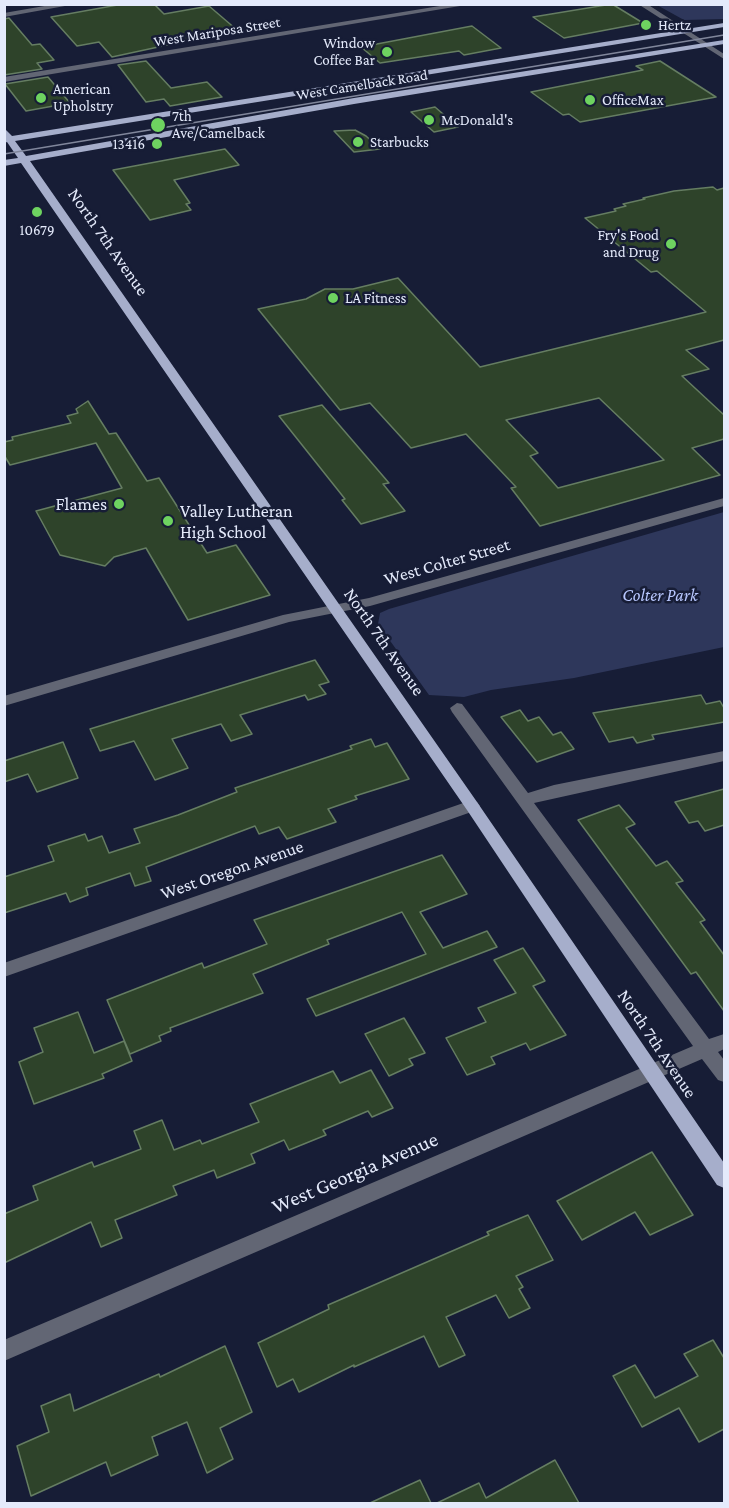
<!DOCTYPE html>
<style>
body{margin:0}
#map{position:relative;width:729px;height:1508px;overflow:hidden;background:#171d36;font-family:"Crimson Pro",serif}
canvas{display:block}
.frame{position:absolute;inset:0;border:6px solid #e4eafb;pointer-events:none}
</style>
<div id="map">
<canvas width="729" height="1508"></canvas>
<div class="frame"></div>
</div>
<script>
const g = document.querySelector('canvas').getContext('2d');
g.lineJoin = 'round';
function paint(path, color) { g.fillStyle = color; g.fill(path, 'evenodd'); }
const poly = rows => new Path2D(rows.map(r => 'M' + r).join(''));
function stroke(path, color, width, dash) { g.strokeStyle = color; g.lineWidth = width; g.lineCap = dash ? 'butt' : 'round'; g.setLineDash(dash || []); g.stroke(path); }
function label(font, color, halo, rows, align = 'center') {
  g.font = font + ' "Crimson Pro",serif'; g.lineWidth = 5; g.setLineDash([]); g.textBaseline = 'middle'; g.strokeStyle = halo; g.fillStyle = color; for (const [text, x, y, turn = 0] of rows) {
    g.save(); g.translate(x, y); g.rotate((+turn || 0) * Math.PI / 180); g.textAlign = isNaN(turn) ? turn : align; if (halo) g.strokeText(text, 0, 0); g.fillText(text, 0, 0); g.restore();
  }
}
paint(poly([
 [657,5,724,5,724,19,684,20],
 [724,512,724,647,574,678,491,690,464,697,429,695,378,624,380,613,389,609]
]), '#2e375b');
const building = poly([
 [123,4,154,4,164,14,209,6,237,30,112,57,99,42,77,46,51,17,123,4],
 [612,4,643,23,564,38,533,17,612,4],
 [9,18,32,45,40,44,54,60,37,63,42,69,4,75,4,19,9,18],
 [472,26,501,48,464,55,459,51,380,63,361,47,472,26],
 [146,61,171,88,207,82,222,97,170,106,164,99,146,102,118,65,146,61],
 [660,61,716,97,580,122,569,114,563,115,531,92,643,70,636,66,660,61],
 [48,77,70,103,26,111,5,84,48,77],
 [435,107,458,127,434,132,411,112,435,107],
 [355,130,366,136,380,149,354,152,334,131,355,130],
 [225,149,239,165,174,180,190,203,186,204,191,210,150,220,113,170,225,149],
 [713,187,717,190,724,188,724,340,686,350,709,369,682,376,724,415,724,439,692,448,720,475,540,526,511,488,516,487,466,434,411,448,370,403,340,410,258,309,306,299,325,289,353,289,398,278,480,367,706,312,657,271,651,272,585,218,616,211,614,209,626,206,623,204,645,199,643,198,674,191,713,187],
 [599,398,664,460,558,488,530,456,538,453,506,420,599,398],
 [88,401,109,434,116,433,147,481,159,478,207,553,236,545,270,595,188,620,146,548,114,557,105,566,60,555,36,511,122,488,96,443,10,465,4,455,4,442,13,440,12,437,71,423,67,416,78,413,76,409,88,401],
 [322,405,389,483,383,484,405,511,361,524,342,500,345,499,279,416,322,405],
 [315,660,329,682,319,685,326,694,308,700,305,695,240,715,252,734,231,741,221,724,172,739,188,768,155,780,134,741,100,751,90,729,315,660],
 [701,695,706,704,720,701,724,708,724,722,652,735,654,739,637,743,633,737,609,742,593,713,701,695],
 [520,710,528,721,539,717,553,735,561,732,574,749,537,762,501,717,520,710],
 [371,739,375,747,387,743,409,779,355,796,357,799,328,809,336,822,287,839,279,827,259,834,255,826,146,867,151,881,135,886,130,873,86,888,88,895,70,902,66,893,4,913,4,877,54,861,48,846,85,834,88,841,102,836,109,853,140,843,134,829,178,815,237,792,235,788,352,749,350,746,371,739],
 [63,742,78,778,37,792,28,774,4,782,4,761,63,742],
 [724,789,724,825,705,831,698,821,689,823,675,802,724,789],
 [619,805,635,824,626,828,656,866,667,861,683,881,676,883,705,920,700,922,724,955,724,1011,696,972,691,974,578,820,619,805],
 [442,855,467,894,420,912,443,948,487,931,497,947,316,1016,307,999,426,954,402,912,327,940,329,944,253,974,263,993,170,1028,171,1031,159,1036,161,1041,130,1054,107,1000,202,963,204,968,267,944,254,920,442,855],
 [523,948,545,981,533,986,566,1035,530,1050,526,1043,491,1057,495,1064,467,1075,446,1038,486,1022,478,1008,516,993,494,960,523,948],
 [78,1012,94,1053,124,1041,132,1061,102,1074,104,1078,34,1104,19,1062,43,1052,34,1028,78,1012],
 [404,1018,425,1053,409,1059,413,1065,389,1076,365,1034,404,1018],
 [371,1070,393,1108,372,1117,368,1111,323,1130,326,1135,289,1150,284,1140,251,1154,255,1163,217,1178,214,1170,173,1186,177,1195,115,1220,122,1238,101,1247,91,1222,4,1263,4,1214,38,1200,33,1186,92,1162,94,1167,141,1149,134,1131,162,1120,174,1150,200,1140,202,1144,259,1122,250,1104,333,1071,340,1083,371,1070],
 [652,1152,693,1215,650,1235,635,1212,582,1240,557,1201,652,1152],
 [528,1215,553,1260,516,1276,523,1287,519,1289,530,1308,509,1318,496,1295,446,1317,465,1355,439,1367,424,1336,354,1367,354,1365,299,1392,293,1379,277,1387,258,1343,329,1309,328,1305,489,1235,487,1232,528,1215],
 [713,1340,724,1358,724,1429,699,1442,679,1408,642,1427,613,1376,635,1365,655,1398,698,1376,684,1354,713,1340],
 [225,1346,252,1412,220,1428,233,1459,207,1473,187,1422,152,1437,158,1455,111,1476,106,1462,31,1496,17,1446,49,1432,41,1406,70,1394,74,1411,159,1374,160,1377,225,1346],
 [555,1460,579,1503,437,1503,479,1483,486,1498,555,1460],
 [420,1480,431,1503,370,1503,420,1480]
]);
paint(building, '#2e432a');
stroke(building, '#657d62', 1.5);
paint(poly([
 [56,4,76,4,4,17,4,13,56,4],
 [452,4,472,4,4,82,4,77,452,4],
 [638,4,647,4,724,54,724,59,638,4],
 [724,498,724,506,370,606,289,622,4,706,4,696,283,615,369,598,724,498],
 [457,703,462,704,528,793,554,785,724,751,724,761,534,803,709,1039,724,1034,724,1049,718,1052,724,1060,724,1082,718,1080,702,1059,4,1361,4,1340,693,1046,452,712,450,708,457,703],
 [472,800,477,802,480,806,477,810,4,977,4,963,472,800]
]), '#626674');
paint(poly([
 [724,23,724,27,15,141,26,156,354,98,724,40,724,44,354,104,30,161,477,802,724,1163,724,1188,717,1185,467,810,21,163,4,166,4,160,18,158,7,142,4,143,4,128,12,136,724,23]
]), '#a6aecb');
stroke(poly([
 [4,154,724,35]
]), '#80869b', 1.5);
for (const [x, y, r, color] of [
 [646,25,6,"#6ed360"],
 [387,52,6,"#6ed360"],
 [41,98,6,"#6ed360"],
 [590,100,6,"#6ed360"],
 [429,120,6,"#6ed360"],
 [158,125,8,"#6ed360"],
 [358,142,6,"#6ed360"],
 [157,144,6,"#6ed360"],
 [37,212,6,"#6ed360"],
 [671,244,6,"#6ed360"],
 [333,298,6,"#6ed360"],
 [119,504,6,"#6ed360"],
 [168,521,6,"#6ed360"]
]) { const dot = new Path2D(); dot.arc(x, y, r, 0, 2 * Math.PI); g.fillStyle = color; g.fill(dot); stroke(dot, '#171d36', 2); }
label('15px', '#e4eafb', '#171d36', [
 ["Hertz",658,25],
 ["Window",375,43,"right"],
 ["Coffee Bar",375,60,"right"],
 ["American",53,89],
 ["Upholstry",53,106],
 ["OfficeMax",602,100],
 ["7th",172,116],
 ["Ave/Camelback",172,133],
 ["McDonald's",441,120],
 ["Starbucks",370,142],
 ["13416",145,144,"right"],
 ["10679",37,230,"center"],
 ["Fry's Food",659,235,"right"],
 ["and Drug",659,252,"right"],
 ["LA Fitness",345,298]
], 'left');
label('15px', '#e4eafb', '#171d36', [
 ["West Mariposa Street",217,32,-9],
 ["West Camelback Road",362,85,-9]
]);
label('18px', '#e4eafb', '#171d36', [
 ["North 7th Avenue",108,242,55],
 ["West Colter Street",447,562,-16],
 ["North 7th Avenue",384,642,55],
 ["West Oregon Avenue",232,870,-19],
 ["North 7th Avenue",657,1044,56]
]);
label('18px', '#e4eafb', '#171d36', [
 ["Flames",107,504],
 ["Valley Lutheran",180,511,"left"],
 ["High School",180,532,"left"]
], 'right');
label('italic 18px', '#b7c6fd', '#171d36', [
 ["Colter Park",660,595]
]);
label('21px', '#e4eafb', '#171d36', [
 ["West Georgia Avenue",355,1173,-23]
]);
</script>
